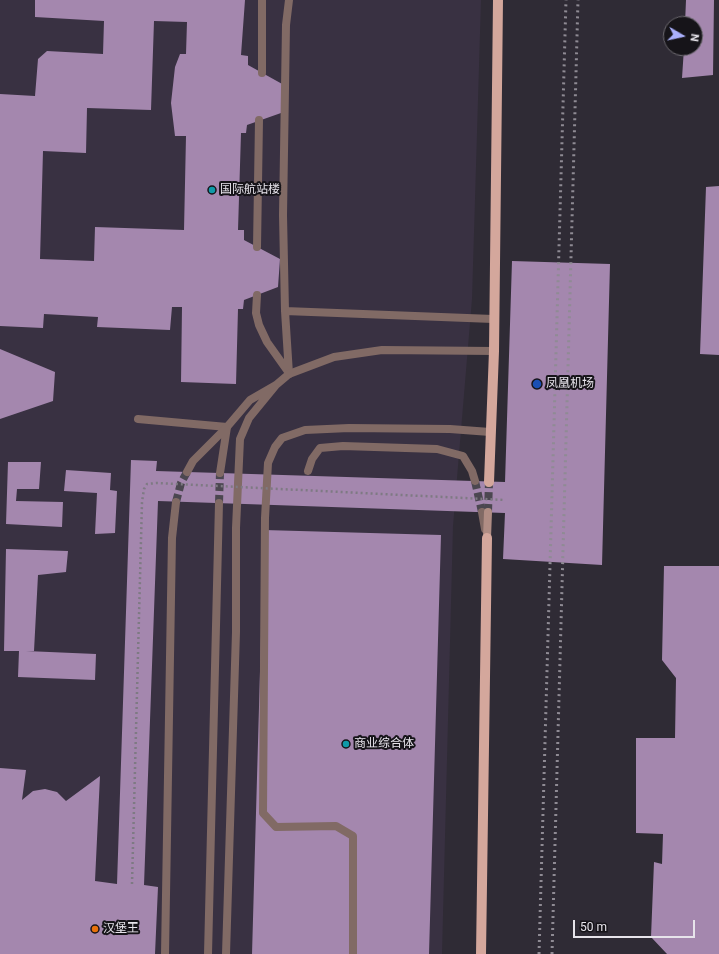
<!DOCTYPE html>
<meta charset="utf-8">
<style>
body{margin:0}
#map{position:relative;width:719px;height:954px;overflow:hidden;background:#2f2b35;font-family:Roboto,sans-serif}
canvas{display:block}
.north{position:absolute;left:663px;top:16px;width:40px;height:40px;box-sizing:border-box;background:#161419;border:1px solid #6a676d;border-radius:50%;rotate:99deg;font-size:11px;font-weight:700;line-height:16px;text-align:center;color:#e7e4eb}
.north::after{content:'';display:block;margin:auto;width:14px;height:18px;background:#aab0fc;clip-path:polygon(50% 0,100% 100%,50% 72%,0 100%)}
.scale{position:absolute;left:573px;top:920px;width:122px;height:18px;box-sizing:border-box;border:2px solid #e7e4eb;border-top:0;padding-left:5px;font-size:12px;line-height:14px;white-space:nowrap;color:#e7e4eb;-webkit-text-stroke:3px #161419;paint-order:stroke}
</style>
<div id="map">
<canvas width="719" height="954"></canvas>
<div class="north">N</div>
<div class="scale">50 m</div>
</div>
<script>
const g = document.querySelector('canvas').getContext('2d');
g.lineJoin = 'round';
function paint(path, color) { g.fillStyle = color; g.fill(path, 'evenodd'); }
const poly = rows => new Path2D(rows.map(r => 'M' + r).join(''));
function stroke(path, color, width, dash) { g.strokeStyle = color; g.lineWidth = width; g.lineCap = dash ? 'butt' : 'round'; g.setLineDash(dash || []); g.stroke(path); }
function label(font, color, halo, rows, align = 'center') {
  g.font = font + ' Roboto,"Noto Sans SC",sans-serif'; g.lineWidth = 4; g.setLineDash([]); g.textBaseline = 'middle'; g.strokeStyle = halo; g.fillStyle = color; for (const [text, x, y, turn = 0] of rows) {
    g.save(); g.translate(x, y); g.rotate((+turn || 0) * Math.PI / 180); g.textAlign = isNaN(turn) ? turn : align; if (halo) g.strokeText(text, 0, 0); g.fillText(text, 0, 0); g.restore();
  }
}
paint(poly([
 [0,0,481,0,472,299,453,526,442,954,0,954]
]), '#393142');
paint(poly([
 [35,0,245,0,241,55,248,56,248,65,284,85,281,113,247,125,246,133,241,133,238,230,244,230,244,240,280,259,278,287,244,300,243,309,238,309,236,384,181,382,182,307,172,307,170,330,97,327,98,317,44,314,43,328,0,326,0,94,35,96,38,59,47,51,103,54,104,21,35,17],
 [154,21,187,22,186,54,180,54,175,67,171,103,175,136,186,136,184,230,95,227,94,261,40,259,43,151,86,153,87,108,151,110],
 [686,0,714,0,713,75,682,78,684,48,695,48,695,24,685,24],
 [719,186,719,355,700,354,706,187],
 [512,261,610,264,602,565,503,559,505,513,158,501,144,885,158,887,155,954,0,954,0,768,26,770,22,800,33,791,45,789,57,792,66,801,100,776,95,881,117,884,131,460,157,461,156,471,505,482],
 [0,349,55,372,53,401,0,419],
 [8,462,41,462,39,489,17,489,16,501,63,502,62,527,6,524],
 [66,470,111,473,110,490,117,491,115,533,95,534,97,493,64,491],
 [264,530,441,535,429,954,252,954],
 [6,549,68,551,66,572,38,575,34,651,26,651,96,654,95,680,18,677,19,651,4,651],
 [664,566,719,566,719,954,667,954,651,937,654,862,662,864,663,834,636,833,636,738,675,738,676,678,662,660]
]), '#a487ae');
stroke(poly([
 [475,481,482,512],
 [176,502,181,483,187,472],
 [219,503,220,473]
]), '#4b4750', 8, [8, 4]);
stroke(poly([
 [488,512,489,482]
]), '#4b4750', 8, [8, 4]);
stroke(poly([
 [262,73,262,0],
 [257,247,259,120],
 [257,295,256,313,259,325,267,342,289,373],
 [285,311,493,319],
 [289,374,285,311,283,215,286,25,289,0],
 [138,419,227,427],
 [353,954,353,836,336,826,276,827,263,813,265,518,268,463,275,447,282,438,305,430,349,428,450,429,490,432]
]), '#816a65', 8);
stroke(poly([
 [308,471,312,459,320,448,343,446,437,449,463,456,472,471,475,481],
 [187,472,193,461,227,427,250,400,276,385,289,374,334,357,382,350,494,351],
 [220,473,227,427],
 [482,512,485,529],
 [165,954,172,538,176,502],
 [208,954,219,503],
 [226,954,236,632,236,528,240,439,249,418,276,385]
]), '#816a65', 8);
stroke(poly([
 [487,538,488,512]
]), '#b08d84', 8);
stroke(poly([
 [489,482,494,351,498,0],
 [481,954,487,538]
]), '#d4a79c', 10);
stroke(poly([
 [539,954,566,0],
 [552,954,578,0]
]), '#8f8b94', 3, [2, 4]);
stroke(poly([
 [132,884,142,502,144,489,147,484,157,483,505,500]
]), '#7e7a83', 2.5, [2, 3]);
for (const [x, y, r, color] of [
 [212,190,4,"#0f9aa8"],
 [537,384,5,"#1a4fb4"],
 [346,744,4,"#0f9aa8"],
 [95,929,4,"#e8710a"]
]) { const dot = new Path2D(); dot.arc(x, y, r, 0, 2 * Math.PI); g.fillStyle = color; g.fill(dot); stroke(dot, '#161419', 1.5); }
label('12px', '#e7e4eb', '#161419', [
 ["国际航站楼",220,190],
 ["凤凰机场",546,384],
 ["商业综合体",354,744],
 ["汉堡王",103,929]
], 'left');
</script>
